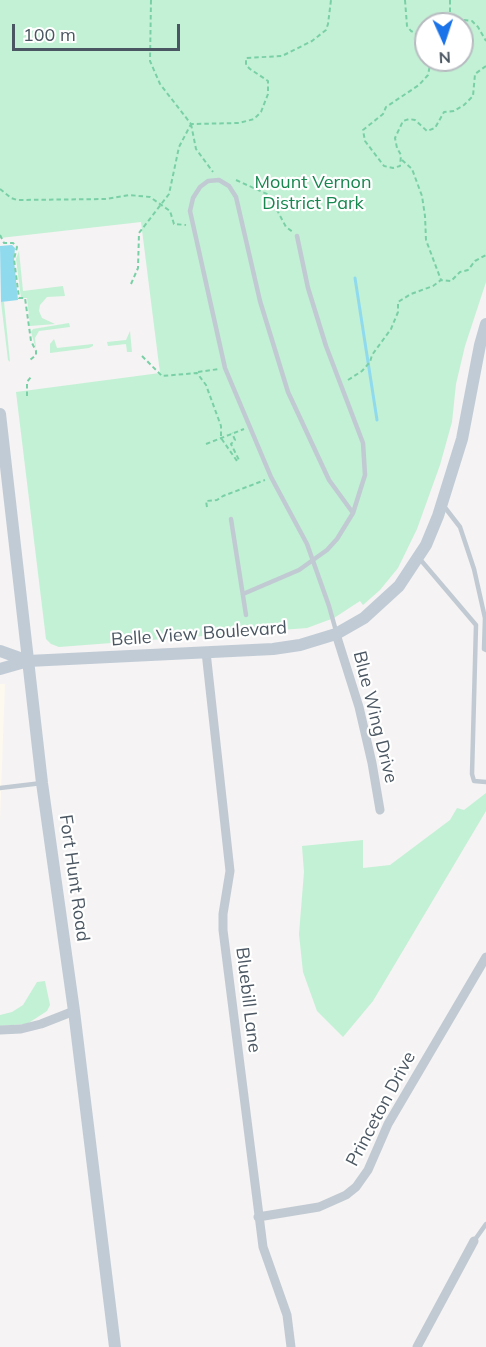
<!DOCTYPE html>
<style>
body{margin:0}
#map{position:relative;width:486px;height:1347px;overflow:hidden;background:#f5f3f3;font-family:Mulish,sans-serif}
canvas{display:block}
.north{position:absolute;left:414px;top:12px;width:60px;height:60px;box-sizing:border-box;background:#fff;border:2px solid #b7bbc0;border-radius:50%;rotate:177deg;font-size:16px;font-weight:700;line-height:24px;text-align:center;color:#4a5661}
.north::after{content:'';display:block;margin:auto;width:21px;height:27px;background:#1a73e8;clip-path:polygon(50% 0,100% 100%,50% 72%,0 100%)}
.scale{position:absolute;left:12px;top:24px;width:168px;height:27px;box-sizing:border-box;border:3px solid #4a5661;border-top:0;padding-left:8px;font-size:18px;line-height:21px;white-space:nowrap;color:#4a5661;-webkit-text-stroke:4px #fff;paint-order:stroke}
</style>
<div id="map">
<canvas width="486" height="1347"></canvas>
<div class="north">N</div>
<div class="scale">100 m</div>
</div>
<script>
const g = document.querySelector('canvas').getContext('2d');
g.lineJoin = 'round';
function paint(path, color) { g.fillStyle = color; g.fill(path, 'evenodd'); }
const poly = rows => new Path2D(rows.map(r => 'M' + r).join(''));
function stroke(path, color, width, dash) { g.strokeStyle = color; g.lineWidth = width; g.lineCap = dash ? 'butt' : 'round'; g.setLineDash(dash || []); g.stroke(path); }
function label(font, color, halo, rows, align = 'center') {
  g.font = font + ' Mulish,sans-serif'; g.lineWidth = 4.5; g.setLineDash([]); g.textBaseline = 'middle'; g.strokeStyle = halo; g.fillStyle = color; for (const [text, x, y, turn = 0] of rows) {
    g.save(); g.translate(x, y); g.rotate((+turn || 0) * Math.PI / 180); g.textAlign = isNaN(turn) ? turn : align; if (halo) g.strokeText(text, 0, 0); g.fillText(text, 0, 0); g.restore();
  }
}
paint(poly([
 [0,684,5,684,0,822]
]), '#fdf9ef');
paint(poly([
 [0,0,486,0,486,282,465,346,456,384,452,422,440,465,417,529,398,568,380,590,363,605,360,601,334,618,307,628,59,647,51,644,46,639,16,392,160,373,141,222,0,238],
 [426,24,462,24,462,60,426,60],
 [19,251,23,291,63,286,65,296,47,297,40,305,39,311,42,318,55,324,30,326,27,298,21,298,16,259],
 [1,302,4,302,10,362,8,360],
 [69,323,70,327,39,331,35,338,36,349,31,332,33,329],
 [130,331,132,352,127,352,126,344,108,346,107,342,126,340],
 [54,339,57,348,93,344,93,346,89,348,50,353,50,344],
 [486,793,486,811,373,1001,343,1037,317,1011,303,972,299,934,304,872,302,846,363,840,363,868,390,865,450,820,457,808,464,810],
 [45,981,50,1005,47,1011,27,1024,0,1026,0,1015,12,1012,23,1005,37,982]
]), '#c3f1d5');
paint(poly([
 [12,245,15,248,14,260,18,300,1,302,0,246]
]), '#90daee');
stroke(poly([
 [355,278,377,420]
]), '#90daee', 3);
stroke(poly([
 [151,0,150,61,160,84,191,124,239,123,254,119,261,112,268,94,268,81,250,69,246,65,246,58,282,56,312,41,326,30,328,24,331,0],
 [405,0,407,26,411,31,426,39],
 [450,0,450,14,455,19,472,21,478,27,486,41],
 [431,60,428,75,419,85,386,107,383,114,363,130,365,141,384,166,393,168,400,166,401,155,397,148,395,138,403,121,409,119,415,120,427,131,435,128,444,112,454,111,464,105,473,96,475,74,486,66],
 [191,124,196,149,213,172],
 [402,160,412,169,422,196,425,216,426,240,441,280],
 [236,180,269,195,286,227,293,232],
 [0,189,11,198,17,200,106,199,129,195,150,197,170,211,174,224,186,225],
 [0,235,4,243,13,243,17,247,14,259,19,298,25,298,31,341,36,351,36,355,30,360],
 [131,284,138,268,139,233,169,194,179,147,191,124],
 [142,356,162,376,197,373,206,385,221,426,221,438,237,461,239,460,231,444,235,440,232,433],
 [198,372,219,369],
 [348,380,362,371,370,362,372,355,391,329,398,312,398,302,411,294,433,286,441,280,451,281,460,272,468,270,475,261,486,255],
 [27,396,27,382,31,377],
 [206,444,244,429],
 [207,507,206,501,217,500,223,496,265,480]
]), '#7ad0a6', 2, [4.5, 3]);
stroke(poly([
 [443,505,460,527,474,569,485,618,484,649,486,650],
 [231,519,246,615],
 [419,558,476,625,472,774,474,781,486,782],
 [243,594,299,570,327,550,337,539,353,513,365,475,363,443,326,346,308,288,297,236],
 [336,631,329,606,307,544,271,477,225,368,190,211,193,198,200,187,208,181,219,180,229,186,236,197,260,301,288,392,329,480,353,513],
 [0,788,42,783],
 [474,1241,486,1224]
]), '#c1cad2', 4.5);
stroke(poly([
 [336,634,359,707,372,763,380,810],
 [206,652,230,871,223,914,223,930,263,1247,287,1315,291,1347],
 [0,1030,21,1029,41,1024,74,1011],
 [258,1217,319,1207,346,1195,356,1187,368,1170,388,1124,486,957],
 [417,1347,474,1241]
]), '#c1cad2', 9);
stroke(poly([
 [0,414,42,783,74,1011,115,1347],
 [0,651,28,661],
 [0,669,28,661,273,649,300,645,336,634,364,618,399,586,426,545,438,516,462,439,480,345,486,324]
]), '#c1cbd6', 12);
label('18px', '#17864f', '#fff', [
 ["Mount Vernon",313,183],
 ["District Park",313,204]
]);
label('18px', '#4a5661', '#fff', [
 ["Belle View Boulevard",199,634,-4],
 ["Blue Wing Drive",375,717,76],
 ["Fort Hunt Road",74,878,82],
 ["Bluebill Lane",248,1000,83],
 ["Princeton Drive",381,1109,-62]
]);
</script>
